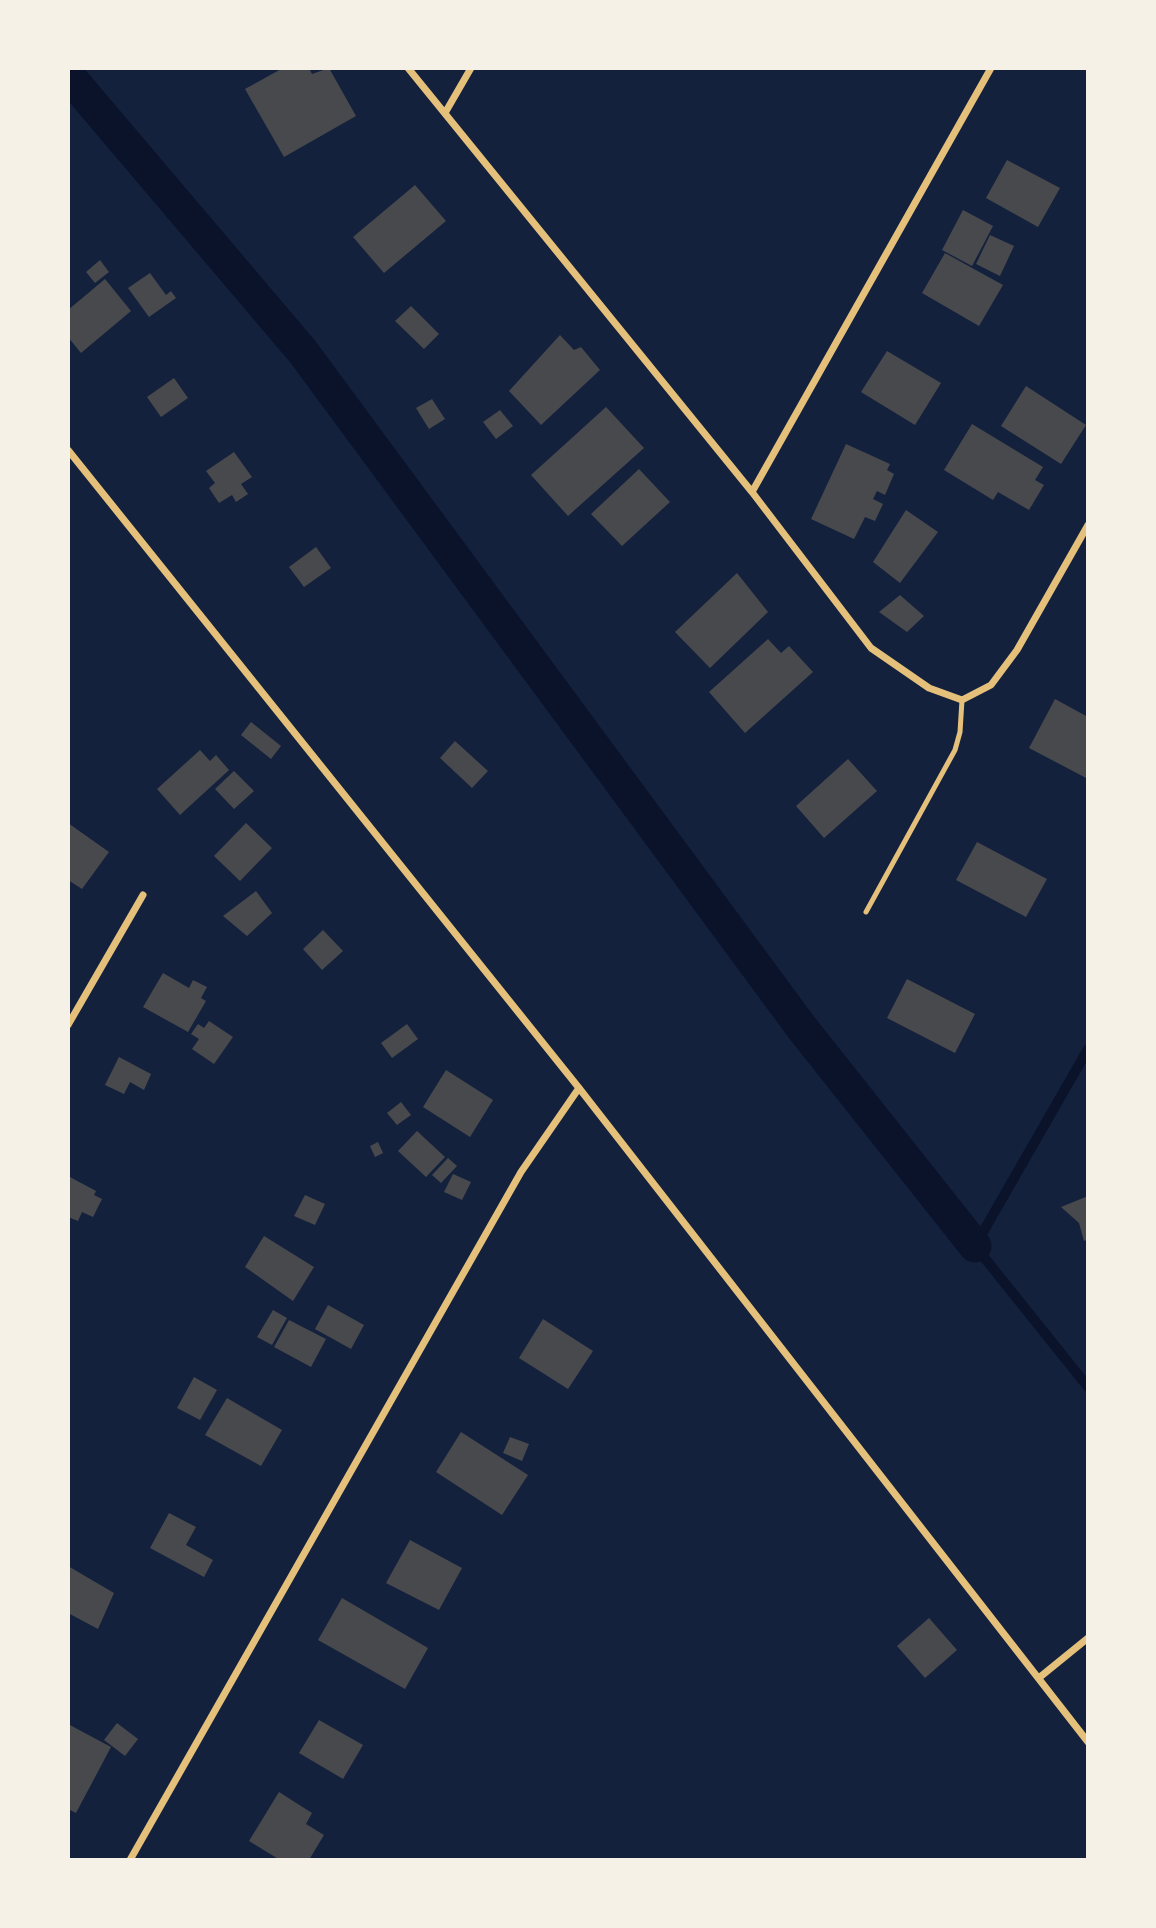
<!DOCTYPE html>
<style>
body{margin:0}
#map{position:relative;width:1156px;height:1928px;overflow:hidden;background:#14213d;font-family:Lato,sans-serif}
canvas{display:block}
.frame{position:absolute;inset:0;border:70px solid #f6f1e7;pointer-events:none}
</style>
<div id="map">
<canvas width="1156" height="1928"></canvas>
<div class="frame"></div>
</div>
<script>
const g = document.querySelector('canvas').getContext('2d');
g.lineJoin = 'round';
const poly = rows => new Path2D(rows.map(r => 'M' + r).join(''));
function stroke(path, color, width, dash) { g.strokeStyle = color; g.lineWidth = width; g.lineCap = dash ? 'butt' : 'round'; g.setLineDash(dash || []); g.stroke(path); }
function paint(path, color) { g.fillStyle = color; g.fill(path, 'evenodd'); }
stroke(poly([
 [1088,1049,975,1246,1088,1387]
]), '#0b132b', 10);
stroke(poly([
 [68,75,303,352,802,1028,975,1246]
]), '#0b132b', 33);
paint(poly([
 [283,68,309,68,312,74,329,68,356,116,284,157,245,89],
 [1007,160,1060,188,1038,227,986,198],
 [415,185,446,221,384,273,353,237],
 [963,210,993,226,972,266,942,250],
 [990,235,1014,246,1000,276,976,264],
 [945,253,1003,285,979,326,922,293],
 [100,260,109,272,95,283,86,272],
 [150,273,166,295,171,291,176,298,149,317,128,288],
 [105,279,131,311,81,353,68,337,68,310],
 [411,306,439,334,424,349,395,321],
 [560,335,574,350,581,347,600,370,541,425,509,391],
 [887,351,941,383,915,425,861,392],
 [174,378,188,398,161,417,147,397],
 [1026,386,1086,425,1061,464,1001,426],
 [432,399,445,419,429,429,416,408],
 [606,407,644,448,568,516,531,475],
 [500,410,513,426,496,439,483,422],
 [972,424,1043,467,1035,480,1044,485,1029,510,998,492,993,500,944,470],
 [846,444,890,464,887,470,894,474,885,495,877,491,873,499,883,504,875,521,865,517,854,539,811,519],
 [234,452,252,477,241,484,248,494,236,502,232,495,219,503,209,488,215,483,206,471],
 [639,469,670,502,622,546,591,514],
 [906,510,938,532,900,583,873,562],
 [316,547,331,568,304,587,289,567],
 [737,573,768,612,710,668,675,632],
 [900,595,924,616,907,632,879,612],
 [768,639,781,653,789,646,813,672,745,733,709,692],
 [1055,699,1088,717,1088,779,1029,748],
 [251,722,281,746,271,759,241,735],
 [455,741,488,771,472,788,440,758],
 [200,750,210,761,216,755,229,770,180,815,157,789],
 [848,759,877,791,824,838,796,806],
 [234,771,254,791,234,809,215,789],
 [68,823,109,852,82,889,68,880],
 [246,823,272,848,240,881,214,856],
 [977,842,1047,879,1026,917,956,880],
 [256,891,272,913,247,936,223,916],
 [323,930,343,951,322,970,303,949],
 [163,973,189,988,193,980,207,987,201,998,206,1001,188,1032,143,1007],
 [907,979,975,1014,955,1053,887,1018],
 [209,1021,233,1037,214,1064,192,1049,199,1039,191,1034,198,1024,204,1028],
 [407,1024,418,1039,392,1058,381,1043],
 [119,1057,151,1074,144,1090,130,1082,124,1094,105,1085],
 [446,1070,493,1100,470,1137,423,1107],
 [401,1102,411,1115,397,1125,387,1113],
 [417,1131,445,1157,426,1177,398,1151],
 [378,1142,383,1153,375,1157,370,1146],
 [448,1158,457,1166,441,1183,432,1175],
 [453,1174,471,1182,462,1200,444,1192],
 [68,1176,96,1191,94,1195,102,1199,93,1217,82,1212,78,1221,68,1217],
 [305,1195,325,1204,315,1225,294,1216],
 [1088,1196,1088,1239,1084,1241,1079,1223,1061,1207],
 [264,1236,314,1267,293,1301,245,1267],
 [328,1305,364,1325,351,1349,315,1329],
 [273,1310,287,1318,272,1345,257,1337],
 [543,1319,593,1351,568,1389,519,1358],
 [289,1320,326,1339,311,1367,274,1347],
 [194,1377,217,1390,200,1420,177,1408],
 [227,1398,282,1430,261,1466,205,1435],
 [461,1432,528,1475,502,1515,436,1472],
 [510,1437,529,1444,522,1461,503,1453],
 [169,1513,196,1527,186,1545,213,1560,204,1577,150,1548],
 [410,1540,462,1568,439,1610,386,1583],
 [68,1566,114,1593,98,1629,68,1613],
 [342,1598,428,1648,405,1689,318,1640],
 [929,1618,957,1650,925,1678,897,1646],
 [319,1720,363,1745,343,1779,299,1753],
 [117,1723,138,1739,125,1756,104,1740],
 [68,1724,111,1747,76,1813,68,1809],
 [279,1792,312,1813,306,1824,324,1835,309,1860,280,1860,249,1841]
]), '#48494c');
stroke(poly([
 [866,912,955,750,960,732,962,700]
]), '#e5c07b', 5);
stroke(poly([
 [408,68,752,492,871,648,929,688,962,700,991,685,1017,650,1088,525],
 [445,113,471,68],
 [68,450,579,1088,1088,1742],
 [752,492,991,68],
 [68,1025,143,895],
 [1040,1677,1088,1638],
 [130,1860,521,1172,579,1088]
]), '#e5c07b', 7);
</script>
